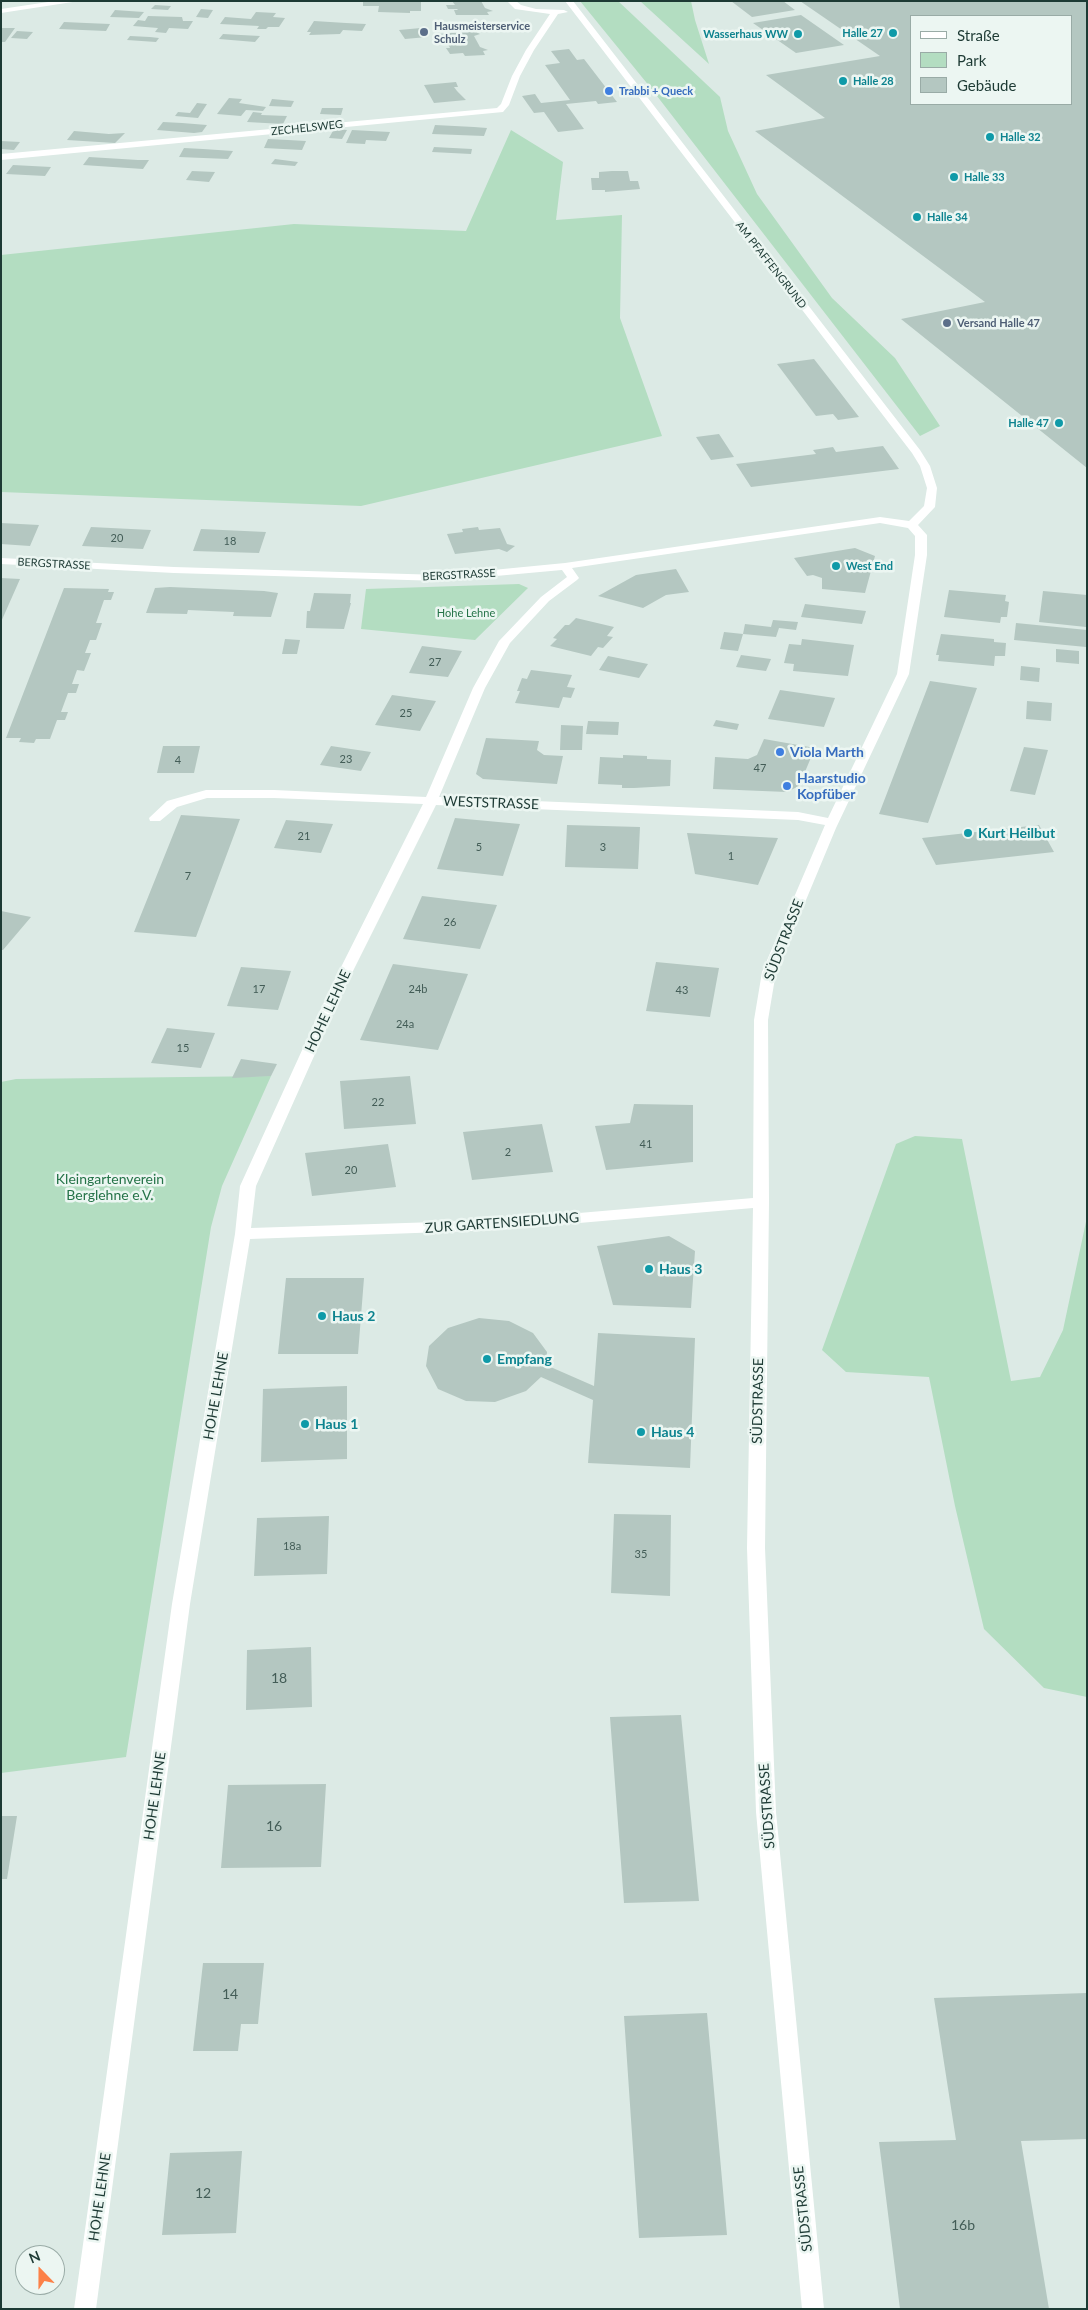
<!DOCTYPE html>
<meta charset="utf-8">
<style>
body{margin:0}
#map{position:relative;width:1088px;height:2310px;overflow:hidden;background:#dceae5;font-family:Lato,sans-serif}
canvas{display:block}
.frame{position:absolute;inset:0;border:2px solid #1d3a34;pointer-events:none}
.legend{position:absolute;left:910px;top:15px;width:162px;height:90px;box-sizing:border-box;background:#ecf6f2;border:1px solid #99aba6;margin:0;padding:6px 9px;list-style:none;font-size:15px;color:#1d3a34}
.legend li{display:flex;align-items:center;gap:10px;height:25px}
.legend b{width:25px;border:1px solid #99aba6}
.north{position:absolute;left:15px;top:2245px;width:50px;height:50px;box-sizing:border-box;background:#ecf6f2;border:1px solid #99aba6;border-radius:50%;rotate:338deg;font-size:14px;font-weight:700;line-height:20px;text-align:center;color:#1d3a34}
.north::after{content:'';display:block;margin:auto;width:18px;height:22px;background:#fc8148;clip-path:polygon(50% 0,100% 100%,50% 72%,0 100%)}
</style>
<div id="map">
<canvas width="1088" height="2310"></canvas>
<div class="frame"></div>
<ul class="legend">
<li><b style="height:6px;background:#fff"></b>Straße</li>
<li><b style="height:14px;background:#b3ddc1"></b>Park</li>
<li><b style="height:14px;background:#b4c7c1"></b>Gebäude</li>
</ul>
<div class="north">N</div>
</div>
<script>
const g = document.querySelector('canvas').getContext('2d');
g.lineJoin = 'round';
function paint(path, color) { g.fillStyle = color; g.fill(path, 'evenodd'); }
const poly = rows => new Path2D(rows.map(r => 'M' + r).join(''));
function stroke(path, color, width, dash) { g.strokeStyle = color; g.lineWidth = width; g.lineCap = dash ? 'butt' : 'round'; g.setLineDash(dash || []); g.stroke(path); }
function label(font, color, halo, rows, align = 'center') {
  g.font = font + ' Lato,sans-serif'; g.lineWidth = 5; g.setLineDash([]); g.textBaseline = 'middle'; g.strokeStyle = halo; g.fillStyle = color; for (const [text, x, y, turn = 0] of rows) {
    g.save(); g.translate(x, y); g.rotate((+turn || 0) * Math.PI / 180); g.textAlign = isNaN(turn) ? turn : align; if (halo) g.strokeText(text, 0, 0); g.fillText(text, 0, 0); g.restore();
  }
}
paint(poly([
 [580,1,618,1,720,97,728,131,757,194,832,298,895,358,940,426,920,436,650,87],
 [640,1,691,1,695,20,709,64],
 [511,130,563,162,556,220,622,215,620,318,662,436,361,506,1,492,1,255,294,224,466,231],
 [519,584,528,588,475,640,361,629,366,589],
 [271,1076,222,1186,211,1227,126,1757,1,1773,1,1082,16,1079],
 [915,1136,962,1139,1011,1381,1040,1377,1063,1330,1087,1217,1087,1697,1044,1688,984,1629,955,1506,929,1377,846,1372,822,1350,896,1144]
]), '#b3ddc1');
paint(poly([
 [363,1,421,1,421,11,410,11,410,13,378,12,379,6,363,6],
 [452,1,481,1,485,8,493,11,487,12,489,15,456,15,454,10,458,10,457,9,448,9,446,5,455,5],
 [731,1,783,1,795,10,752,17],
 [800,1,1087,1,1087,468,901,319,985,302,755,131,825,118,766,75,880,56],
 [912,16,1072,16,1072,104,912,104],
 [155,5,171,6,168,10,151,9],
 [201,9,213,10,208,18,196,17],
 [115,10,129,11,144,12,139,18,110,17],
 [256,12,276,13,273,17,285,18,279,27,268,27,266,29,257,29,259,26,220,24,225,17,251,19],
 [801,15,844,45,796,53,753,23],
 [148,16,182,17,183,21,193,21,188,29,169,28,166,33,155,32,158,28,133,26,138,20,145,21],
 [314,21,346,23,366,24,362,31,343,30,340,34,309,35,311,32,307,32],
 [64,22,86,23,110,24,106,31,59,29],
 [1,28,15,28,5,42,1,42],
 [421,28,427,37,405,39,399,30],
 [17,31,33,32,27,39,11,38],
 [474,31,480,34,474,36,480,47,488,50,483,51,485,55,465,56,463,53,450,54,446,48,450,48,446,39,442,40,439,34],
 [223,34,241,35,260,36,255,42,219,39],
 [130,36,150,37,159,38,156,42,127,40],
 [569,49,577,60,584,59,617,102,598,104,596,101,566,104,584,129,558,132,544,112,534,113,522,96,535,94,541,103,570,100,545,65,560,63,551,51],
 [456,82,458,87,454,87,457,91,466,100,434,103,424,85],
 [229,98,242,99,239,103,266,107,263,111,246,110,241,116,217,114],
 [272,99,294,101,291,107,269,106],
 [197,103,207,104,198,118,175,116,178,112,190,113],
 [322,108,343,108,341,115,320,114],
 [253,112,262,113,261,115,287,116,283,124,247,122],
 [163,122,182,123,207,125,202,132,194,133,157,130],
 [435,125,474,127,487,128,484,136,432,134],
 [334,129,347,130,342,139,329,138],
 [352,130,390,132,386,141,366,140,365,144,346,143],
 [74,131,109,134,125,133,115,143,67,140],
 [268,139,288,140,306,141,302,150,264,148],
 [1,141,20,142,14,150,1,149],
 [434,147,472,149,471,154,432,152],
 [184,148,203,149,233,151,228,159,179,157],
 [89,157,138,160,149,160,143,169,83,165],
 [275,159,298,162,295,166,271,164],
 [13,165,51,167,45,176,6,174],
 [192,171,215,172,209,182,186,180],
 [612,171,628,171,630,181,638,181,640,189,605,192,605,190,592,190,591,178,599,178,599,172],
 [814,359,839,391,859,417,838,420,833,414,816,416,777,364],
 [719,434,734,457,711,460,696,437],
 [883,446,899,469,751,487,736,464,816,454,813,450,833,447,836,452],
 [1,523,39,525,30,546,1,544],
 [91,527,151,530,143,549,82,546],
 [478,527,479,530,500,528,507,544,515,546,507,552,499,549,455,554,447,534,463,532,462,529],
 [201,529,266,532,259,553,193,551],
 [855,548,875,556,865,593,822,589,822,578,813,575,807,576,794,558],
 [676,569,689,592,666,595,643,608,598,596,636,575],
 [1,578,20,579,1,622],
 [170,587,264,591,278,593,271,617,233,616,234,612,210,611,188,610,187,614,146,613,155,588],
 [64,588,109,589,108,592,114,592,111,600,104,600,96,623,102,623,96,640,90,640,85,653,91,653,84,671,77,670,72,684,79,684,76,693,68,693,61,712,68,712,65,720,57,720,50,739,36,739,34,743,19,742,21,738,6,738],
 [949,590,1006,595,1005,601,1009,602,1007,617,1001,617,1000,623,944,617],
 [1043,591,1087,595,1086,627,1039,622],
 [314,593,351,594,350,603,351,603,344,629,306,628,307,611,310,611],
 [805,604,866,611,862,624,801,617],
 [576,618,614,627,607,636,613,637,603,648,598,647,591,656,550,646,557,639,553,638,565,625,569,625],
 [773,620,798,622,796,630,779,628,776,637,743,634,745,624,771,627],
 [1016,623,1087,630,1086,647,1014,640],
 [724,632,743,634,738,651,720,649],
 [941,634,994,639,994,642,1006,643,1005,656,995,656,994,666,938,661,939,655,936,655],
 [285,639,300,640,297,654,282,654],
 [802,639,854,645,848,676,793,671,794,664,784,663,789,644,801,645],
 [422,646,462,651,448,677,409,673],
 [1056,649,1079,651,1079,664,1056,662],
 [741,655,771,659,766,671,736,667],
 [608,656,648,664,639,678,599,670],
 [1021,666,1040,668,1039,682,1020,680],
 [531,670,572,675,567,687,575,688,571,698,563,697,559,708,515,703,520,691,517,691,522,678,527,679],
 [930,681,977,688,928,823,879,814],
 [780,690,835,698,824,727,768,719],
 [392,695,436,701,420,731,375,725],
 [1027,701,1052,703,1051,721,1026,719],
 [716,720,739,724,737,730,713,726],
 [588,721,619,722,618,735,586,734],
 [561,725,583,726,582,750,560,750],
 [486,738,539,741,537,750,544,755,563,756,557,784,483,779,476,774],
 [764,739,815,748,799,786,787,792,713,789,715,757,748,759,757,755],
 [163,746,200,746,194,773,157,773],
 [331,746,371,752,361,771,320,765],
 [1024,747,1048,750,1035,795,1010,791],
 [623,755,647,756,647,759,671,760,670,786,634,788,622,788,622,785,598,784,600,757,623,758],
 [181,815,240,819,196,937,134,932],
 [455,818,520,824,503,876,437,869],
 [286,820,333,824,321,853,274,848],
 [567,825,640,827,638,869,565,867],
 [1039,825,1054,852,936,865,922,838],
 [687,833,778,838,758,885,695,874],
 [422,896,497,905,480,949,403,939],
 [1,911,31,917,3,950,1,950],
 [656,962,719,968,710,1017,646,1011],
 [393,964,468,974,438,1050,360,1040],
 [241,967,291,971,278,1010,227,1006],
 [167,1028,215,1033,201,1068,151,1063],
 [241,1059,277,1064,271,1076,232,1078],
 [410,1076,416,1124,344,1129,340,1081],
 [634,1104,693,1105,693,1162,606,1170,595,1126,630,1123],
 [542,1124,553,1172,472,1180,463,1132],
 [388,1144,396,1187,312,1196,305,1153],
 [669,1236,695,1251,691,1308,613,1305,597,1246],
 [286,1278,364,1278,358,1354,278,1354],
 [479,1318,509,1321,533,1333,547,1352,546,1365,594,1386,598,1333,695,1338,690,1468,588,1463,593,1400,541,1377,526,1391,495,1402,466,1401,438,1389,426,1366,429,1346,448,1328],
 [347,1386,347,1459,261,1462,263,1389],
 [614,1514,671,1515,670,1596,611,1593],
 [329,1516,327,1574,254,1576,257,1518],
 [311,1647,312,1707,246,1710,247,1650],
 [681,1715,699,1901,624,1903,610,1717],
 [326,1784,321,1867,221,1868,228,1785],
 [1,1816,17,1816,7,1879,1,1879],
 [203,1963,264,1963,258,2024,241,2024,238,2051,193,2051],
 [1087,1993,1087,2139,1021,2141,1049,2309,900,2309,879,2142,956,2140,934,1998],
 [707,2013,727,2235,639,2238,624,2016],
 [242,2151,236,2233,162,2235,170,2153]
]), '#b4c7c1');
paint(poly([
 [55,1,79,1,1,13,1,9,55,1],
 [507,1,516,1,521,5,536,9,564,10,568,12,558,14,534,50,520,76,509,105,503,112,1,160,1,154,497,108,501,104,512,76,526,50,550,14,515,9,507,1],
 [565,1,573,1,920,450,930,466,937,488,935,507,918,525,927,535,927,555,909,674,836,828,776,972,768,1020,769,1202,765,1548,776,1812,824,2309,802,2309,756,1812,747,1548,753,1208,498,1230,250,1239,190,1604,96,2309,74,2309,172,1604,235,1234,240,1186,330,989,423,804,274,798,207,798,177,807,160,821,150,821,149,818,167,801,206,790,274,790,426,797,473,688,499,641,541,597,567,577,562,570,441,581,174,573,1,564,1,558,174,567,441,575,565,563,880,517,909,521,924,506,927,488,920,466,912,453,565,1],
 [880,523,908,528,915,536,915,555,897,674,828,818,798,812,439,797,485,688,510,643,549,601,577,580,579,578,572,568,880,523],
 [436,805,798,820,825,825,762,972,754,1020,753,1198,498,1220,251,1228,256,1186,344,989,436,805]
]), '#fff');
for (const [x, y, r, color] of [
 [424,32,5,"#5c6f8a"],
 [893,33,5,"#0f9aa8"],
 [798,34,5,"#0f9aa8"],
 [843,81,5,"#0f9aa8"],
 [609,91,5,"#3f7fe0"],
 [990,137,5,"#0f9aa8"],
 [954,177,5,"#0f9aa8"],
 [917,217,5,"#0f9aa8"],
 [947,323,5,"#5c6f8a"],
 [1059,423,5,"#0f9aa8"],
 [836,566,5,"#0f9aa8"],
 [780,752,5,"#3f7fe0"],
 [787,786,5,"#3f7fe0"],
 [968,833,5,"#0f9aa8"],
 [649,1269,5,"#0f9aa8"],
 [322,1316,5,"#0f9aa8"],
 [487,1359,5,"#0f9aa8"],
 [305,1424,5,"#0f9aa8"],
 [641,1432,5,"#0f9aa8"]
]) { const dot = new Path2D(); dot.arc(x, y, r, 0, 2 * Math.PI); g.fillStyle = color; g.fill(dot); stroke(dot, '#ecf6f2', 2); }
label('bold 11px', '#4e5e75', '#ecf6f2', [
 ["Hausmeisterservice",434,26],
 ["Schulz",434,39],
 ["Versand Halle 47",957,323]
], 'left');
label('bold 11px', '#0d838f', '#ecf6f2', [
 ["Halle 27",883,33,"right"],
 ["Wasserhaus WW",788,34,"right"],
 ["Halle 28",853,81],
 ["Halle 32",1000,137],
 ["Halle 33",964,177],
 ["Halle 34",927,217],
 ["Halle 47",1049,423,"right"],
 ["West End",846,566]
], 'left');
label('bold 11px', '#366cbe', '#ecf6f2', [
 ["Trabbi + Queck",619,91]
], 'left');
label('11px', '#1d3a34', '#ecf6f2', [
 ["ZECHELSWEG",307,128,-6],
 ["AM PFAFFENGRUND",771,265,52],
 ["BERGSTRASSE",54,564,3],
 ["BERGSTRASSE",459,575,-3]
]);
label('11px', '#435d57', null, [
 ["20",117,538],
 ["18",230,541],
 ["27",435,662],
 ["25",406,713],
 ["23",346,759],
 ["4",178,760],
 ["47",760,768],
 ["21",304,836],
 ["5",479,847],
 ["3",603,847],
 ["1",731,856],
 ["7",188,876],
 ["26",450,922],
 ["17",259,989],
 ["24b",418,989],
 ["43",682,990],
 ["24a",405,1024],
 ["15",183,1048],
 ["22",378,1102],
 ["41",646,1144],
 ["2",508,1152],
 ["20",351,1170],
 ["18a",292,1546],
 ["35",641,1554]
]);
label('11px', '#257348', '#ecf6f2', [
 ["Hohe Lehne",466,613]
]);
label('bold 14px', '#366cbe', '#ecf6f2', [
 ["Viola Marth",790,752],
 ["Haarstudio",797,778],
 ["Kopfüber",797,794]
], 'left');
label('14px', '#1d3a34', '#ecf6f2', [
 ["WESTSTRASSE",491,803,2],
 ["SÜDSTRASSE",784,940,-69],
 ["HOHE LEHNE",328,1011,-65],
 ["ZUR GARTENSIEDLUNG",502,1223,-4],
 ["HOHE LEHNE",216,1396,-80],
 ["SÜDSTRASSE",758,1401,-89],
 ["HOHE LEHNE",155,1796,-82],
 ["SÜDSTRASSE",767,1806,-94],
 ["HOHE LEHNE",100,2197,-82],
 ["SÜDSTRASSE",803,2209,-96]
]);
label('bold 14px', '#0d838f', '#ecf6f2', [
 ["Kurt Heilbut",978,833],
 ["Haus 3",659,1269],
 ["Haus 2",332,1316],
 ["Empfang",497,1359],
 ["Haus 1",315,1424],
 ["Haus 4",651,1432]
], 'left');
label('14px', '#257348', '#ecf6f2', [
 ["Kleingartenverein",110,1179],
 ["Berglehne e.V.",110,1195]
]);
label('14px', '#435d57', null, [
 ["18",279,1678],
 ["16",274,1826],
 ["14",230,1994],
 ["12",203,2193],
 ["16b",963,2225]
]);
</script>
